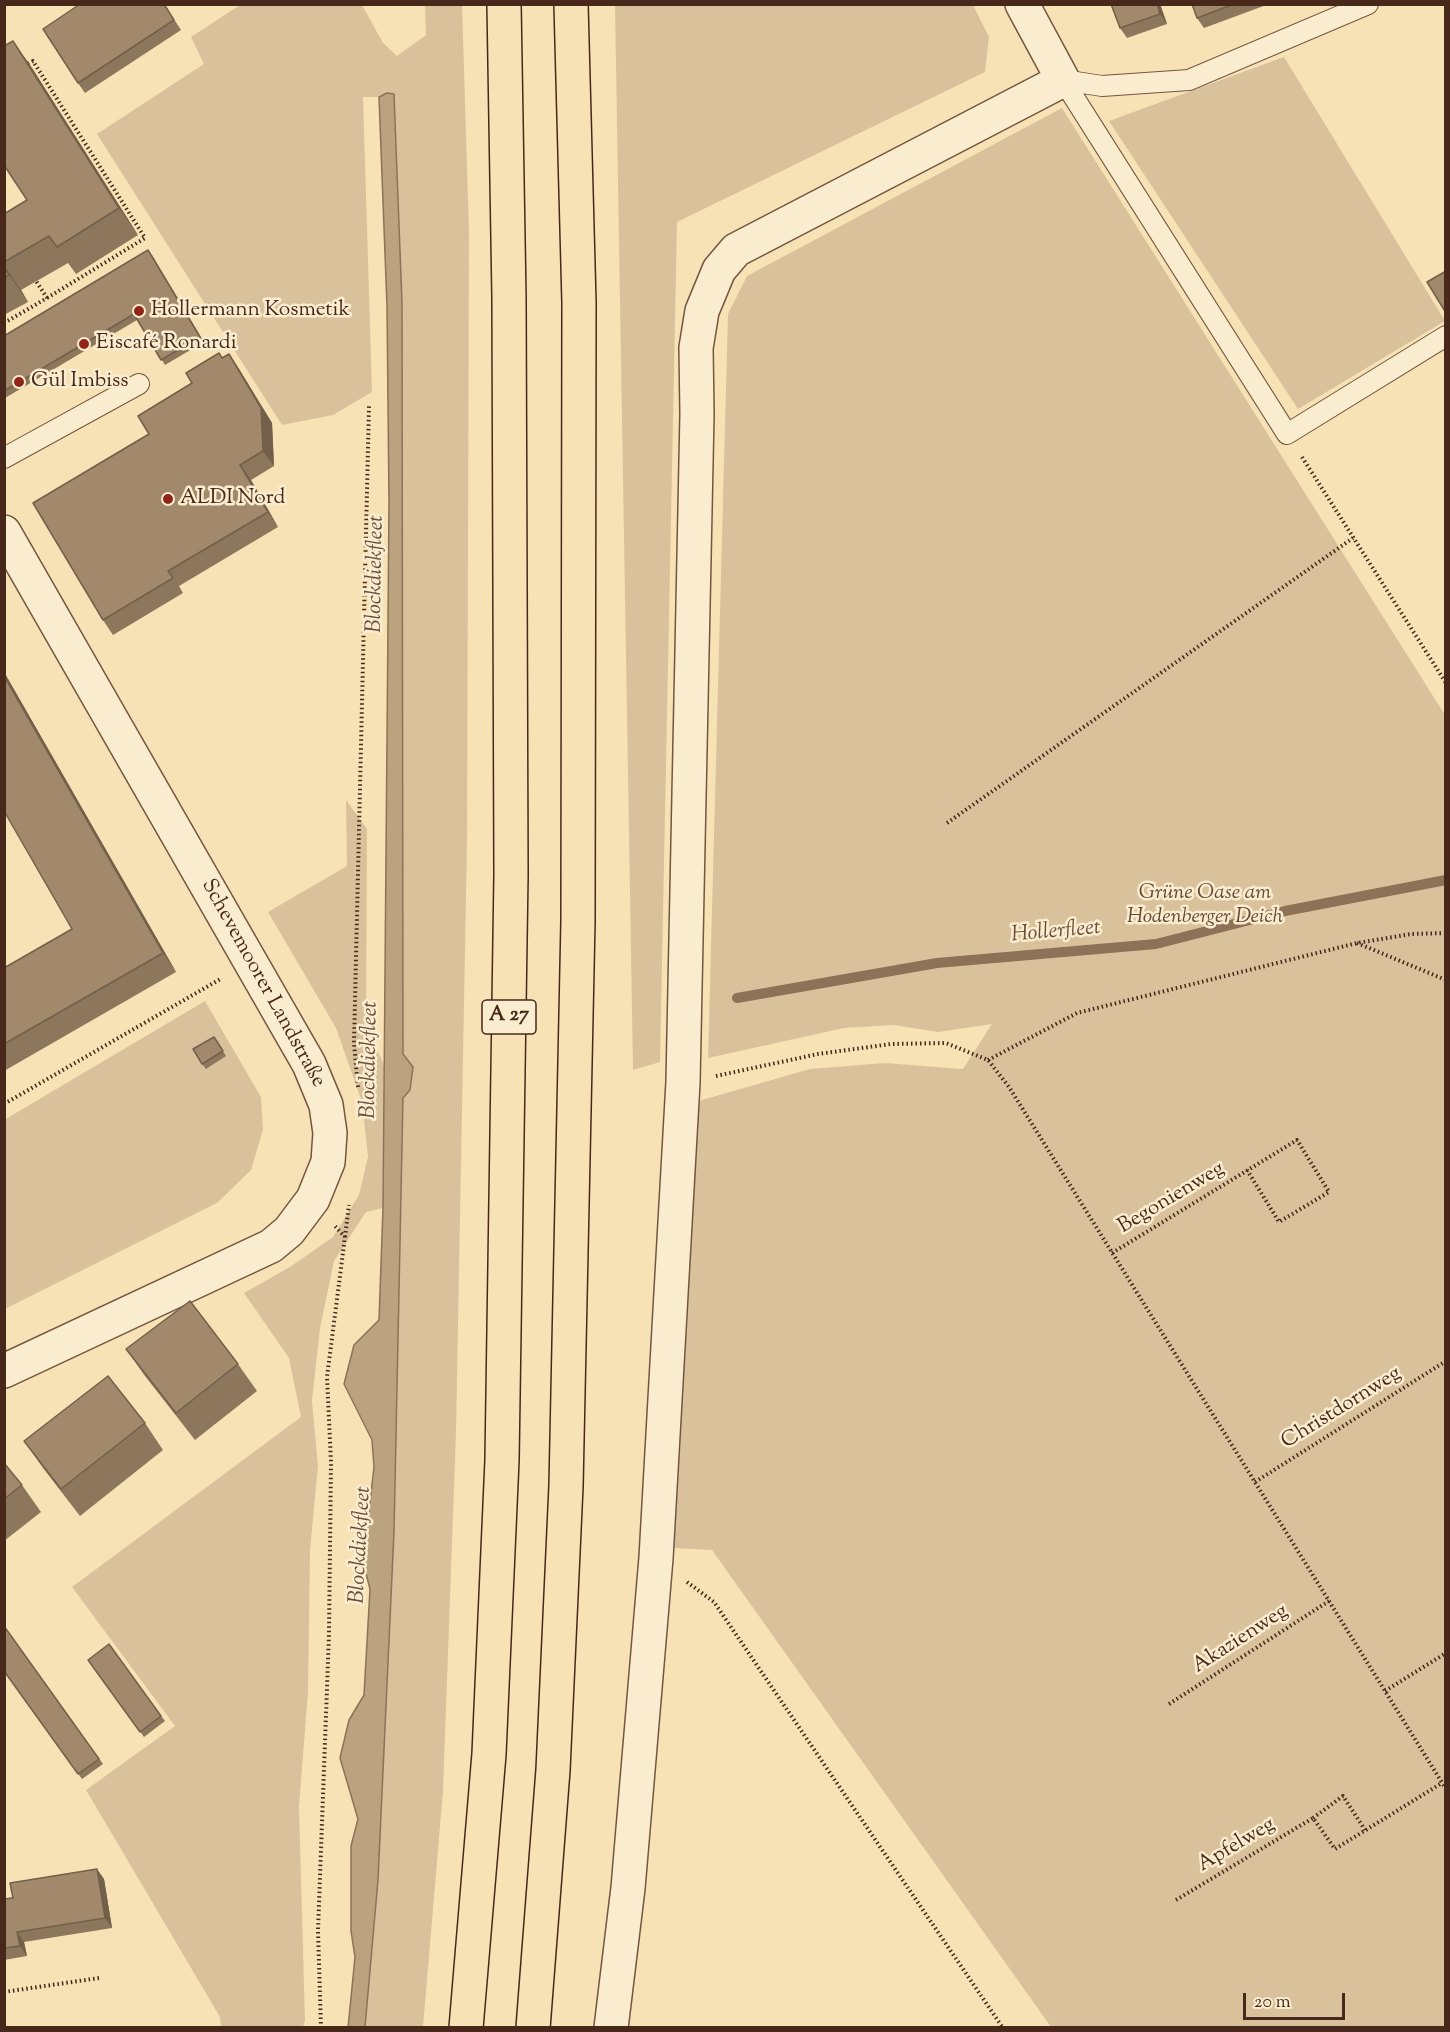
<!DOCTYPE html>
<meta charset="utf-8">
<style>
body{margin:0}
#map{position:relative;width:1450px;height:2032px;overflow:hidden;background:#f7e2b5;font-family:"Sorts Mill Goudy",serif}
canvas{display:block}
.frame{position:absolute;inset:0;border:6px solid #47281a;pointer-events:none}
.scale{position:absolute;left:1243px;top:1993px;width:102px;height:27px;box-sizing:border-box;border:3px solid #47281a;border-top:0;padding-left:8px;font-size:18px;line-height:21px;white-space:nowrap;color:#47281a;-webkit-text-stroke:4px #faeccf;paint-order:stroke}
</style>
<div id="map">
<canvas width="1450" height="2032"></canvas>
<div class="frame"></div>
<div class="scale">20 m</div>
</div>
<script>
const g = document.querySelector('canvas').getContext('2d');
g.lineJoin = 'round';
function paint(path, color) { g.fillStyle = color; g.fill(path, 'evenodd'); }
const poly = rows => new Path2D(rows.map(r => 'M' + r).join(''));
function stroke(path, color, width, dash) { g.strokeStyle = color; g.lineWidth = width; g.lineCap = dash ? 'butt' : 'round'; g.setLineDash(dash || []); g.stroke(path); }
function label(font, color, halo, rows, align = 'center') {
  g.font = font + ' "Sorts Mill Goudy",serif'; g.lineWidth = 5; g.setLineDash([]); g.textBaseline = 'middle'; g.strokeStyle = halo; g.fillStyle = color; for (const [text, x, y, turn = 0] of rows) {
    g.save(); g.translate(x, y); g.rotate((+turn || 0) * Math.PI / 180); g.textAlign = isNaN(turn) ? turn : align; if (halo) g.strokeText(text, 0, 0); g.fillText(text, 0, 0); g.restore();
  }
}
paint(poly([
 [240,5,362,5,383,43,397,56,426,35,425,5,462,5,469,232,467,843,456,1432,443,1791,423,2027,365,2027,378,1880,394,1532,403,1098,410,1090,413,1067,403,1054,402,303,394,95,387,93,379,97,363,97,372,392,333,415,282,425,97,134,204,64,191,37],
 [615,5,973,5,989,37,985,72,677,222,660,1062,633,1070],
 [1284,57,1445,321,1298,409,1109,121],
 [1062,108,1445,715,1445,2027,1051,2027,712,1550,674,1548,695,1102,810,1069,885,1063,963,1069,992,1024,938,1032,894,1025,844,1028,708,1058,728,314,747,276],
 [346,800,367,829,366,1025,384,1065,383,1208,366,1212,334,1261,320,1328,312,1401,318,1466,310,1550,308,1692,299,1806,305,2020,303,2027,221,2027,220,2017,86,1790,175,1726,72,1587,301,1417,289,1358,244,1293,290,1267,333,1237,359,1195,368,1157,362,1102,336,1028,268,912,347,866],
 [205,1001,261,1097,263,1130,251,1170,217,1203,5,1309,4,1120]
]), '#d9c29b');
const water = poly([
 [387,93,394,94,402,303,403,1054,413,1067,410,1090,403,1098,394,1532,378,1880,365,2027,348,2028,355,1957,351,1931,351,1846,358,1819,340,1758,349,1720,364,1695,370,1589,363,1562,374,1467,372,1440,344,1384,354,1345,379,1320,383,1208,389,502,387,306,379,97,387,93]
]);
paint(water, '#bba380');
stroke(water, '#8d7257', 1.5);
stroke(poly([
 [737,998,937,963,1156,944,1285,911,1446,880]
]), '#8d7257', 10);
const service = poly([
 [1063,80,1287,434,1446,336],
 [1063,80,1102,86,1189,80,1368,4],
 [4,458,139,384]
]);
const minor = poly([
 [611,2028,628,1888,656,1558,683,1082,697,414,696,348,702,311,719,270,736,250,1063,80,1022,4]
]);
const tertiary = poly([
 [4,532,309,1064,326,1105,330,1133,328,1162,313,1199,289,1231,271,1246,4,1371]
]);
const motorway = poly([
 [466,2028,489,1754,502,1460,511,875,509,298,504,4],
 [533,2028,553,1770,566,1486,578,921,579,303,571,4]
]);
stroke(service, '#735641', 22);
stroke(minor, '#735641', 36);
stroke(tertiary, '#735641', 36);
stroke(motorway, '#47281a', 36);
stroke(poly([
 [24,66,33,61,145,238,47,298],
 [4,323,47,298,36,281],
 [1302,457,1446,683],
 [947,823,1353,538],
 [1357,943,1446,980],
 [988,1060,1077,1013,1357,943,1411,934,1446,933],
 [716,1076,818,1054,891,1044,946,1043,988,1060,1009,1087,1446,1789],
 [358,1087,354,1043,369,406],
 [4,1104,222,978],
 [345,1237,349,1205],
 [1112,1253,1297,1140,1329,1192,1279,1222,1247,1170],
 [1255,1482,1446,1361],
 [687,1582,714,1602,1003,2028],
 [1385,1691,1446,1653],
 [1169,1704,1329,1601],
 [1313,1818,1343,1796,1365,1830],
 [1176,1900,1313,1818,1335,1849,1442,1783],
 [4,1992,99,1978],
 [321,2028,318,1931,329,1634,331,1462,327,1377,345,1237,334,1225]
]), '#47281a', 4, [1.5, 3]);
stroke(service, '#faeccf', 20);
stroke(minor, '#faeccf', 33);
stroke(tertiary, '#faeccf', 33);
stroke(motorway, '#f7e2b5', 33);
paint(poly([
 [164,4,181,30,85,93,78,83],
 [1111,4,1160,4,1167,24,1127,38,1120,28],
 [1192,4,1269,4,1204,28,1197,18],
 [13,41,32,68,138,235,76,274,68,263,21,290,28,302,4,315,4,214,27,200],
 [152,255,204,342,165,365,137,320,5,398,4,336],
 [229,354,239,369,272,423,274,466,251,480,278,527,179,586,183,593,113,635,103,620,149,434,192,383,222,358],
 [4,672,176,972,4,1071,4,968,72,929],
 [214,1037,226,1056,206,1069,202,1064],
 [126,1349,238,1364,257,1391,195,1440,145,1376],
 [145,1423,163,1450,80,1516,43,1468,24,1441],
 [4,1463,22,1485,41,1512,4,1541],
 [4,1626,103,1764,82,1779,4,1671],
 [109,1644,165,1721,144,1737,88,1660],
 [104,1879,112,1928,24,1942,27,1956,4,1960,4,1899]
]), '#8c765c');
paint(poly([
 [1157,4,1160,4,1167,24,1160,14],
 [13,41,32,68,138,235,119,208],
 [4,266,21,290,28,302,9,275],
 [229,354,239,369,272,423,274,466,263,451],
 [240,465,251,480,278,527,268,512],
 [4,672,176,972,163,953,4,676],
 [97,1869,104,1879,112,1928,105,1918],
 [17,1932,24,1942,27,1956,20,1946]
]), '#72604b');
const building = poly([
 [80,4,164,4,174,20,78,83,43,29,80,4],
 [1111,4,1157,4,1160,14,1120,28,1111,4],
 [1192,4,1234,4,1197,18,1192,4],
 [13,41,119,208,57,247,49,236,4,262,4,214,27,200,4,165,4,46,13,41],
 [148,250,200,337,161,360,134,314,4,391,4,336,148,250],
 [4,267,9,275,4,278,4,267],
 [1446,271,1446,313,1427,282,1446,271],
 [219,353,222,358,229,354,261,408,263,451,240,465,268,512,168,571,173,578,103,620,33,503,149,434,138,416,192,383,186,373,219,353],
 [4,676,163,953,4,1044,4,968,72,929,4,811,4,676],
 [214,1037,223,1051,202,1064,193,1049,214,1037],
 [190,1301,238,1364,176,1413,126,1349,190,1301],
 [108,1376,145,1423,61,1489,24,1441,108,1376],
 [4,1463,22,1485,4,1499,4,1463],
 [4,1626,99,1759,78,1774,4,1671,4,1626],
 [109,1644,161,1716,140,1732,88,1660,109,1644],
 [97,1869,105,1918,17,1932,20,1946,4,1948,4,1899,13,1898,10,1883,97,1869]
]);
paint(building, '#a3896b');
stroke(building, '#72604b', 1.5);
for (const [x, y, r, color] of [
 [139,311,6,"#8f2418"],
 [84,344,6,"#8f2418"],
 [19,382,6,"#8f2418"],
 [168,499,6,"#8f2418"]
]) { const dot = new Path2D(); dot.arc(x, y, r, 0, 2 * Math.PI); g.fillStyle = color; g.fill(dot); stroke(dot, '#faeccf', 2); }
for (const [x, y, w] of [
 [509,1017,54]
]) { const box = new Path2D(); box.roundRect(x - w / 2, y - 17, w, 34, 4.5); g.fillStyle = '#faeccf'; g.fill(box); stroke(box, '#47281a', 1.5); }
label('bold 20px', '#47281a', null, [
 ["A 27",509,1017]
]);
label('21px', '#47281a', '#faeccf', [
 ["Hollermann Kosmetik",151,311],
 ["Eiscafé Ronardi",96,344],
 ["Gül Imbiss",31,382],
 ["ALDI Nord",180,499]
], 'left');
label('italic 21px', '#644734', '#faeccf', [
 ["Grüne Oase am",1205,894],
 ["Hodenberger Deich",1205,918]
]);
label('21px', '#47281a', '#faeccf', [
 ["Schevemoorer Landstraße",262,984,61],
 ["Begonienweg",1172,1199,-31],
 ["Christdornweg",1342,1409,-32],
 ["Akazienweg",1241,1640,-33],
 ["Apfelweg",1237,1846,-31]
]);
label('italic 22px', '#6a4d39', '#faeccf', [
 ["Blockdiekfleet",377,574,-89],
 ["Hollerfleet",1056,933,-5],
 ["Blockdiekfleet",371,1060,-89],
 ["Blockdiekfleet",362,1545,-87]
]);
</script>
